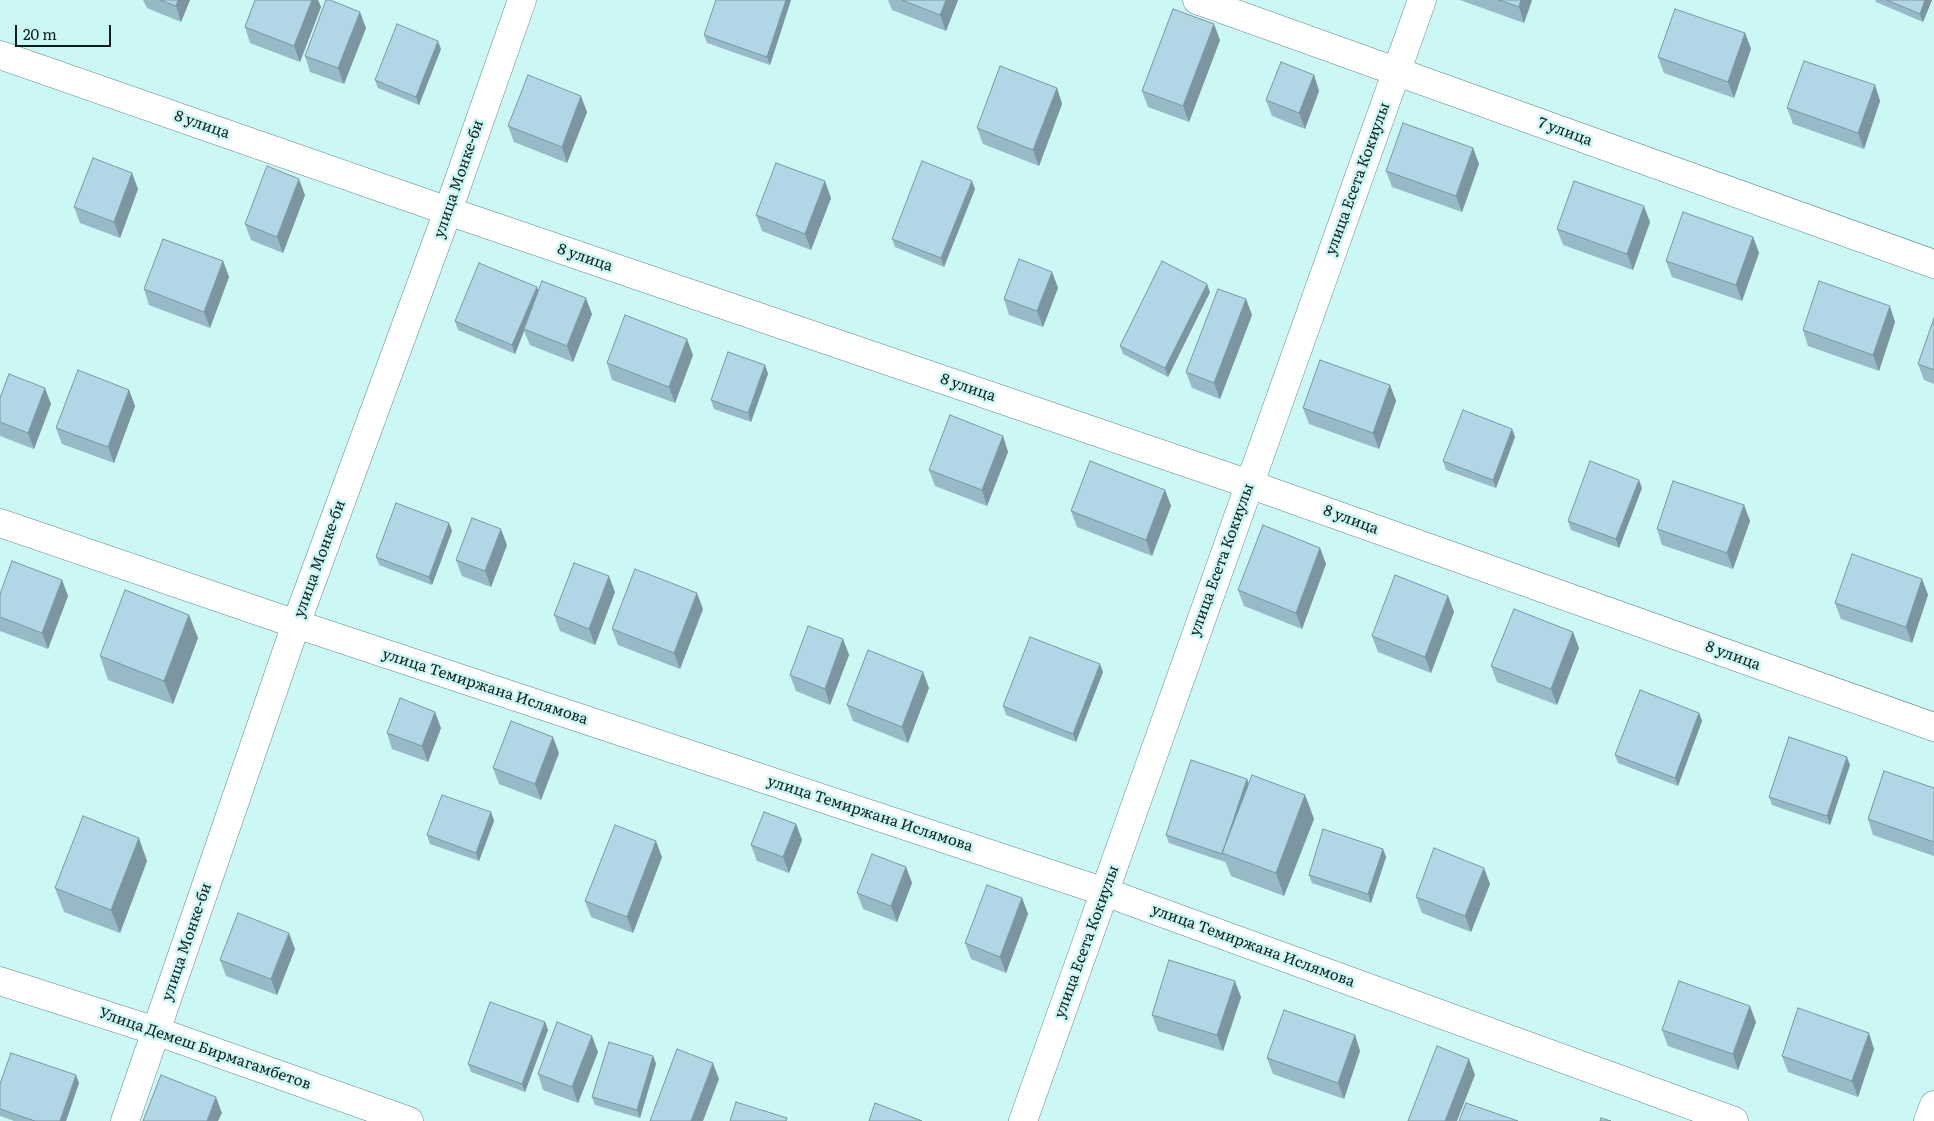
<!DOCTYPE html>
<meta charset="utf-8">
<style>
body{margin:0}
#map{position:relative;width:1934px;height:1121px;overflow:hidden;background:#cbf7f4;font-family:Literata,serif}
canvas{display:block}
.scale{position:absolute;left:15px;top:25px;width:96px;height:22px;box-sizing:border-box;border:2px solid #102120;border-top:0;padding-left:6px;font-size:15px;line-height:18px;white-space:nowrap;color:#102120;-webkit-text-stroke:4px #cbf7f4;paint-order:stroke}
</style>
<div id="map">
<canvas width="1934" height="1121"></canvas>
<div class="scale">20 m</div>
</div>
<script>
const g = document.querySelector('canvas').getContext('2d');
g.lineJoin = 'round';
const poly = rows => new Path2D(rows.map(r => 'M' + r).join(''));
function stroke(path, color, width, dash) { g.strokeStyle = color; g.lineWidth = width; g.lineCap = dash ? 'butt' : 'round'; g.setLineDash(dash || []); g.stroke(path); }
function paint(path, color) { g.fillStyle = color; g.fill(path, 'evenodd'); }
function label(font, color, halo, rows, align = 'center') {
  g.font = font + ' Literata,serif'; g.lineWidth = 5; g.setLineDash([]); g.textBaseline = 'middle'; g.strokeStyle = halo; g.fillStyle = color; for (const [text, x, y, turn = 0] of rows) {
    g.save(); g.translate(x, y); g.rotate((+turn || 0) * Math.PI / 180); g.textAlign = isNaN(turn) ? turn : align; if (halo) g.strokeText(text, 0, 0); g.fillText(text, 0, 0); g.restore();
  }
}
const minor = poly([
 [1197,0,1934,264],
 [0,55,448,211,1249,484,1934,727],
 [0,523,296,624,1105,892,1734,1121],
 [0,981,156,1031,409,1121],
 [125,1121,296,624,448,211,522,0],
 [1023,1121,1422,0],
 [1928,1121,1934,1105]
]);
stroke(minor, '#628a88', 29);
stroke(minor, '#fff', 28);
paint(poly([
 [143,0,190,0,181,22,147,8],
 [255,0,318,0,321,7,300,62,250,43,245,27],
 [791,0,770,65,707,43,704,35],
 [888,0,958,0,946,31,892,10],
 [1460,0,1532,0,1524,23],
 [1875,0,1932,0,1923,22,1876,2],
 [366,28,344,84,310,72,305,56],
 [1745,33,1751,49,1734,98,1664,73,1658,57],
 [1220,40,1189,122,1148,107,1142,91],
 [441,49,419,105,378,88,375,80],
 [1314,75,1319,91,1305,129,1272,116,1266,100],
 [1875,85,1880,101,1864,149,1793,124,1787,108],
 [1057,88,1062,104,1039,166,983,144,977,128],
 [587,112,567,163,514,142,508,126],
 [1473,148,1479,164,1462,212,1392,187,1386,171],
 [138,189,120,238,80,223,74,207],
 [975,189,944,267,895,247,892,239],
 [305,195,283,253,251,240,245,224],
 [831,198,811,250,762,231,756,215],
 [1650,222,1633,270,1563,245,1557,229],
 [1753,237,1759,253,1742,301,1672,277,1666,261],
 [223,261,229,277,210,328,149,305,144,289],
 [1052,272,1058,288,1043,327,1009,315,1004,299],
 [538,292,592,314,573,362,530,345,524,331,515,354,458,330,455,321],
 [1210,292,1168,377,1123,354,1120,346],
 [1246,299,1252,315,1220,399,1192,388,1186,372],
 [1934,318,1934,384,1924,380,1918,364],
 [1895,322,1879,371,1808,346,1803,330],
 [693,355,675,403,612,380,607,363],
 [765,365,768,374,751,422,714,409,711,400],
 [1390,385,1396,401,1379,449,1309,424,1303,408],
 [129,390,135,406,114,463,62,444,56,428],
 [0,398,51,404,34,449,0,436],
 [1512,429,1515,437,1496,488,1446,470,1443,461],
 [1003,436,1008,452,987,506,935,486,929,470],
 [1642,488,1619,548,1571,530,1568,521],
 [1165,490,1171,506,1152,556,1077,527,1071,511],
 [1744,505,1750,521,1733,569,1662,545,1657,529],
 [449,523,452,531,432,585,379,565,376,557],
 [507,545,491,587,462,576,456,560],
 [1320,548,1326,564,1302,629,1244,606,1238,590],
 [1922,579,1928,595,1912,643,1841,619,1835,603],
 [62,580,68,596,48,649,0,631,0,617],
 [615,592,595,645,560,631,554,615],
 [1448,596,1454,612,1431,673,1378,652,1372,636],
 [703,609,680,669,618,645,612,629],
 [189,615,198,638,173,704,108,680,100,656],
 [843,639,849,655,830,705,796,691,790,675],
 [1579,648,1557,705,1497,682,1491,666],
 [1103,672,1076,742,1006,715,1003,706],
 [929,688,908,743,853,721,847,705],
 [1699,713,1702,721,1678,786,1618,763,1615,755],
 [441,728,428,762,392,749,387,733],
 [559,753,541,800,499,784,493,768],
 [1850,765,1830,825,1772,805,1769,797],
 [1247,779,1249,784,1305,795,1314,819,1284,896,1231,876,1225,861,1225,862,1169,843,1166,835],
 [1934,788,1934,856,1873,835,1868,819],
 [491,812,494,821,479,861,430,844,427,835],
 [796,824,802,840,789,873,757,861,751,845],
 [1383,849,1386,857,1371,903,1312,883,1309,875],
 [662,857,633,933,591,917,585,901],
 [147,861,120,933,64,912,55,888],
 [906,867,912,883,897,922,863,909,857,893],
 [1490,884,1471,932,1422,913,1416,897],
 [1022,898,1028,914,1006,973,971,959,965,943],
 [295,949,277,995,226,976,220,960],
 [1241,997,1223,1051,1158,1031,1152,1015],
 [545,1022,548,1030,525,1092,471,1072,468,1064],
 [1756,1022,1738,1070,1668,1046,1662,1030],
 [1355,1035,1360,1051,1344,1099,1273,1074,1267,1058],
 [1874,1049,1858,1097,1788,1072,1782,1056],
 [598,1052,578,1103,543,1090,538,1074],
 [653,1056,656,1064,640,1118,595,1105,592,1097],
 [79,1083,66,1121,14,1121,0,1116,0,1084]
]), '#98b9c6');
paint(poly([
 [178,0,190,0,181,22,176,6],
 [312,0,318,0,321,7,300,62,294,46],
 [786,0,791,0,770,65,767,57],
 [946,0,958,0,946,31,940,15],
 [1521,0,1532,0,1524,23,1519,7],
 [1925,0,1932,0,1923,22,1920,14],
 [360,12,366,28,344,84,338,68],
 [1214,24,1220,40,1189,122,1183,106],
 [1745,33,1751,49,1734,98,1728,82],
 [438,41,441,49,419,105,416,97],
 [1314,75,1319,91,1305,129,1299,113],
 [1875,85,1880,101,1864,149,1858,133],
 [1057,88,1062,104,1039,166,1033,150],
 [581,96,587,112,567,163,562,147],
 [1473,148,1479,164,1462,212,1456,196],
 [132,173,138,189,120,238,114,222],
 [299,179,305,195,283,253,277,237],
 [825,181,831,198,811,250,805,234],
 [972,181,975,189,944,267,941,258],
 [1644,206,1650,222,1633,270,1627,254],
 [1753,237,1759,253,1742,301,1736,285],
 [223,261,229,277,210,328,204,312],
 [1052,272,1058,288,1043,327,1037,311],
 [1207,284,1210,292,1168,377,1165,368],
 [537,287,540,295,524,329,524,331,515,354,512,345],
 [586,298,592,314,573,362,567,346],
 [1246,299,1252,315,1220,399,1214,383],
 [1890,306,1895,322,1879,371,1873,355],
 [687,339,693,355,675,403,669,387],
 [765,365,768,374,751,422,748,413],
 [1390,385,1396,401,1379,449,1373,433],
 [45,388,51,404,34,449,28,433],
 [129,390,135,406,114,463,108,447],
 [1512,429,1515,437,1496,488,1493,480],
 [1003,436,1008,452,987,506,982,490],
 [1639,480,1642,488,1619,548,1616,539],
 [1165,490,1171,506,1152,556,1146,540],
 [1744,505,1750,521,1733,569,1727,553],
 [449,523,452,531,432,585,429,577],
 [501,529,507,545,491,587,485,571],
 [1320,548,1326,564,1302,629,1296,613],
 [609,576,615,592,595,645,589,629],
 [1922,579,1928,595,1912,643,1906,627],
 [62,580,68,596,48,649,42,633],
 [697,593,703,609,680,669,674,653],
 [1448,596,1454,612,1431,673,1425,657],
 [189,615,198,638,173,704,164,681],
 [1573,632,1579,648,1557,705,1551,689],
 [843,639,849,655,830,705,825,689],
 [1100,664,1103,672,1076,742,1073,734],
 [923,672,929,688,908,743,902,727],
 [435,712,441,728,428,762,422,746],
 [1699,713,1702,721,1678,786,1675,778],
 [553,737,559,753,541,800,535,784],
 [1847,757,1850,765,1830,825,1827,816],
 [1247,779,1250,787,1222,853],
 [1305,795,1314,819,1284,896,1276,873],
 [491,812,494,821,479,861,476,853],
 [796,824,802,840,789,873,783,857],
 [139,838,147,861,120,933,111,910],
 [656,841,662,857,633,933,627,917],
 [1383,849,1386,857,1371,903,1368,894],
 [906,867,912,883,897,922,891,906],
 [1484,868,1490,884,1471,932,1465,916],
 [1022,898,1028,914,1006,973,1000,957],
 [289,933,295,949,277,995,271,979],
 [1235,981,1241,997,1223,1051,1217,1035],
 [1750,1006,1756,1022,1738,1070,1733,1054],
 [545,1022,548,1030,525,1092,522,1084],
 [1869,1033,1874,1049,1858,1097,1852,1081],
 [1355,1035,1360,1051,1344,1099,1338,1083],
 [592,1036,598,1052,578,1103,572,1087],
 [653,1056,656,1064,640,1118,637,1110],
 [1469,1059,1475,1075,1457,1121,1445,1121],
 [713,1063,719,1079,703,1121,691,1121],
 [76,1075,79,1083,66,1121,60,1121],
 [216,1097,222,1113,218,1121,207,1121]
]), '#7c96a1');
const building = poly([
 [160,0,178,0,176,6,160,0],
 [255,0,312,0,294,46,245,27,255,0],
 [326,0,330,0,360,12,338,68,305,56,326,0],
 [716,0,786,0,767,57,704,35,716,0],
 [902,0,946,0,940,15,902,0],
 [1499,0,1521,0,1519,7,1499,0],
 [1887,0,1925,0,1920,14,1887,0],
 [1173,9,1214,24,1183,106,1142,91,1173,9],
 [1675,9,1745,33,1728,82,1658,57,1675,9],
 [397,24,438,41,416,97,375,80,397,24],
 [1804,61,1875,85,1858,133,1787,108,1804,61],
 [1281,62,1314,75,1299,113,1266,100,1281,62],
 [1000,66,1057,88,1033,150,977,128,1000,66],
 [528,75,581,96,562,147,508,126,528,75],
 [1403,123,1473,148,1456,196,1386,171,1403,123],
 [93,158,132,173,114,222,74,207,93,158],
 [922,161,972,181,941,258,892,239,922,161],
 [776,163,825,181,805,234,756,215,776,163],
 [267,166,299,179,277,237,245,224,267,166],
 [1574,181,1644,206,1627,254,1557,229,1574,181],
 [1683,212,1753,237,1736,285,1666,261,1683,212],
 [163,239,223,261,204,312,144,289,163,239],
 [1019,259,1052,272,1037,311,1004,299,1019,259],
 [1162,261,1207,284,1165,368,1120,346,1162,261],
 [479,263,537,287,512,345,455,321,479,263],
 [542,281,586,298,567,346,524,329,542,281],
 [1819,281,1890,306,1873,355,1803,330,1819,281],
 [1218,289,1246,299,1214,383,1186,372,1218,289],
 [625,315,687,339,669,387,607,363,625,315],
 [1934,318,1934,370,1918,364,1934,318],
 [728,352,765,365,748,413,711,400,728,352],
 [1320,360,1390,385,1373,433,1303,408,1320,360],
 [78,370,129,390,108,447,56,428,78,370],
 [9,374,45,388,28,433,0,422,0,398,9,374],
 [1463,410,1512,429,1493,480,1443,461,1463,410],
 [950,415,1003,436,982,490,929,470,950,415],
 [1090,461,1165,490,1146,540,1071,511,1090,461],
 [1590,461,1639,480,1616,539,1568,521,1590,461],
 [1673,481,1744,505,1727,553,1657,529,1673,481],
 [396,503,449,523,429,577,376,557,396,503],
 [472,518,501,529,485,571,456,560,472,518],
 [1263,525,1320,548,1296,613,1238,590,1263,525],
 [1852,554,1922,579,1906,627,1835,603,1852,554],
 [12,561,62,580,42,633,0,617,0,594,12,561],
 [574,563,609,576,589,629,554,615,574,563],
 [635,569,697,593,674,653,612,629,635,569],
 [1395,575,1448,596,1425,657,1372,636,1395,575],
 [125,590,189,615,164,681,100,656,125,590],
 [1514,609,1573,632,1551,689,1491,666,1514,609],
 [808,626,843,639,825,689,790,675,808,626],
 [1030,637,1100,664,1073,734,1003,706,1030,637],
 [868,650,923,672,902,727,847,705,868,650],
 [1640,690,1699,713,1675,778,1615,755,1640,690],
 [400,698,435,712,422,746,387,733,400,698],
 [511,721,553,737,535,784,493,768,511,721],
 [1789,737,1847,757,1827,816,1769,797,1789,737],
 [1191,760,1247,779,1222,854,1166,835,1191,760],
 [1884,771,1934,788,1934,842,1868,819,1884,771],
 [1252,775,1305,795,1276,873,1222,853,1252,775],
 [442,795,491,812,476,853,427,835,442,795],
 [764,812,796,824,783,857,751,845,764,812],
 [83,816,139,838,111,910,55,888,83,816],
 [615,825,656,841,627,917,585,901,615,825],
 [1323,829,1383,849,1368,894,1309,875,1323,829],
 [1434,848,1484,868,1465,916,1416,897,1434,848],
 [872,854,906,867,891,906,857,893,872,854],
 [987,885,1022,898,1000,957,965,943,987,885],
 [238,913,289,933,271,979,220,960,238,913],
 [1169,960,1235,981,1217,1035,1152,1015,1169,960],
 [1679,981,1750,1006,1733,1054,1662,1030,1679,981],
 [490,1002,545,1022,522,1084,468,1064,490,1002],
 [1798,1008,1869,1033,1852,1081,1782,1056,1798,1008],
 [1284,1010,1355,1035,1338,1083,1267,1058,1284,1010],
 [557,1022,592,1036,572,1087,538,1074,557,1022],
 [609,1042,653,1056,637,1110,592,1097,609,1042],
 [1437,1046,1469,1059,1445,1121,1408,1121,1437,1046],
 [677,1049,713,1063,691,1121,650,1121,677,1049],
 [11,1053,76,1075,60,1121,35,1121,0,1109,0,1084,11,1053],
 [161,1075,216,1097,207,1121,143,1121,161,1075],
 [736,1102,787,1118,786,1121,730,1121,736,1102],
 [875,1103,922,1121,869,1121,875,1103],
 [1466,1103,1518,1121,1459,1121,1466,1103],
 [1601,1118,1611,1121,1600,1121,1601,1118]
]);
paint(building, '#b1d7e6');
stroke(building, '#7c96a1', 1);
label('15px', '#102120', '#cbf7f4', [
 ["8 улица",202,125,19],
 ["7 улица",1565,132,20],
 ["улица Монке-би",459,179,-71],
 ["улица Есета Кокиулы",1358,179,-70],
 ["8 улица",585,258,19],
 ["8 улица",968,388,19],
 ["8 улица",1351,520,20],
 ["улица Монке-би",320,559,-70],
 ["улица Есета Кокиулы",1222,560,-70],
 ["8 улица",1733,656,20],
 ["улица Темиржана Ислямова",485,687,18],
 ["улица Темиржана Ислямова",870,814,18],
 ["улица Монке-би",187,942,-71],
 ["улица Есета Кокиулы",1087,942,-70],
 ["улица Темиржана Ислямова",1253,946,20],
 ["Улица Демеш Бирмагамбетов",205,1049,19]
]);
</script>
